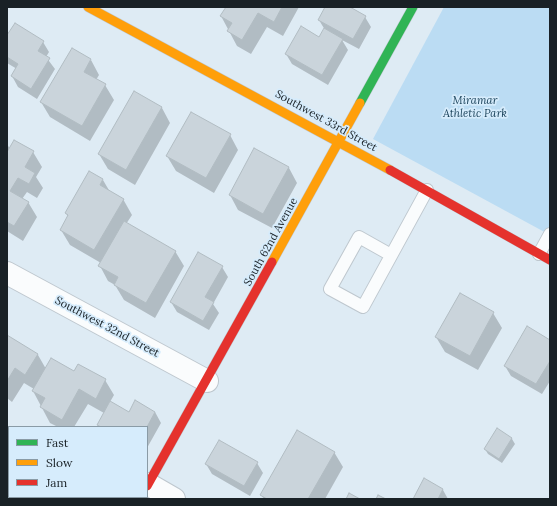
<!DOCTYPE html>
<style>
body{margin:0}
#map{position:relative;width:557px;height:506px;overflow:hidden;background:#deebf4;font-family:Lora,serif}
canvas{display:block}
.frame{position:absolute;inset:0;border:8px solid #192126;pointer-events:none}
.legend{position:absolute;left:8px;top:426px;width:140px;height:72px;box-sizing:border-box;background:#d6ecfc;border:1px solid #8a9ba6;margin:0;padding:5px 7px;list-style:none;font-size:12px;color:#192126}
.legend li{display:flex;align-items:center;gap:8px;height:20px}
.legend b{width:20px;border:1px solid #8a9ba6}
</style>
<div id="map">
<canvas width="557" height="506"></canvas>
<div class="frame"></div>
<ul class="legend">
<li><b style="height:5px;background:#30b455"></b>Fast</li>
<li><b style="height:5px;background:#ff9f0a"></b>Slow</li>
<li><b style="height:5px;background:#e5322d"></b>Jam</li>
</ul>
</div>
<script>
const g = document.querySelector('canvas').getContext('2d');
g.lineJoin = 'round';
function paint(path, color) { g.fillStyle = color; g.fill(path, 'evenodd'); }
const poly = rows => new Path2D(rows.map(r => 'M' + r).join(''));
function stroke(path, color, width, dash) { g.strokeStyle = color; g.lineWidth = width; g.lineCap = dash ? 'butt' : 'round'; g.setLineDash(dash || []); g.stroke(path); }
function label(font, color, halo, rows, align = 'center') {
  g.font = font + ' Lora,serif'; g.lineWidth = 3.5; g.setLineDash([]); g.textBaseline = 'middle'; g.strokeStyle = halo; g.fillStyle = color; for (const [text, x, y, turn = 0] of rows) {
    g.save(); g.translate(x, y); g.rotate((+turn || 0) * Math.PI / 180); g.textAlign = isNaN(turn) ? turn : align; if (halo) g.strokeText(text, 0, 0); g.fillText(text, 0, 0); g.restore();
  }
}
paint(poly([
 [444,7,550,7,550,235,373,139]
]), '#bbdcf3');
paint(poly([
 [227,7,299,7,283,36,267,27,251,54,237,46,221,16],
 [327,7,347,7,365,17,371,27,359,49,342,40,348,50,328,85,292,64,286,54,320,38,325,30,319,20],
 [7,36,43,42,49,52,46,57,55,69,37,99,18,87,12,76,17,69,7,63],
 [91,60,99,75,96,80,105,85,114,100,90,141,50,117,41,102],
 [134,93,162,108,170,123,135,185,108,169,99,154],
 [230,135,238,150,214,193,176,171,167,156],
 [7,144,10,149,33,152,42,167,36,177,43,188,37,198,27,192,22,199,28,202,37,217,23,241,7,231],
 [255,150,289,168,297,183,272,228,238,210,230,195],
 [103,180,110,192,123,199,132,215,126,224,175,251,184,266,155,318,124,300,115,285,108,281,100,266,101,263,70,245,61,230,68,217,66,213],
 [222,267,228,277,213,304,219,313,209,330,177,312,171,302],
 [493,313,502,328,478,370,445,352,436,337],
 [7,336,38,355,46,369,74,372,105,380,114,395,110,402,130,413,155,412,161,423,147,448,147,427,99,427,98,425,104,413,88,404,74,427,58,427,50,423,33,391,34,389,24,383,12,402,7,398],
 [550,341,550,381,542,394,511,376,505,366],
 [497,430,512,439,515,444,502,463,488,454,485,449],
 [334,452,343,467,325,499,264,499,261,495],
 [257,463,263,473,250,496,212,474,206,464],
 [425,480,443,490,448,499,414,499]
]), '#0003');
const building = poly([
 [226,7,282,7,274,22,258,13,242,40,227,31,232,23,220,16,226,7],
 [325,7,350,7,366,16,353,39,318,20,325,7],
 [15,23,44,41,38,51,50,58,31,89,11,76,18,64,7,57,7,35,15,23],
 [301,26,319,37,324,28,343,39,322,75,285,54,301,26],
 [72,48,91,59,84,72,106,84,82,126,40,102,72,48],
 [134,91,162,107,126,170,98,154,134,91],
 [191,112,231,134,206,178,166,156,191,112],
 [14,140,34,151,25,167,35,173,29,184,18,178,10,191,29,202,14,226,7,222,7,152,14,140],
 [254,148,289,167,263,214,229,195,254,148],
 [89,171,103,179,100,185,124,199,94,250,60,230,68,215,65,213,89,171],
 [124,221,176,251,146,303,114,285,118,277,98,266,124,221],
 [198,252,223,266,205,297,214,302,203,321,170,302,198,252],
 [460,293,494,312,470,356,435,337,460,293],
 [527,326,550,340,550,361,536,384,504,366,527,326],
 [7,335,38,354,25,375,15,368,7,381,7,335],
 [51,358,74,371,78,364,106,379,96,399,79,389,62,420,40,407,45,398,32,391,51,358],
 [135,400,155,412,147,427,101,427,97,425,110,401,129,412,135,400],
 [497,428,512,438,499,459,484,449,497,428],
 [297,430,335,452,308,499,267,499,260,495,297,430],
 [219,440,258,462,244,486,205,464,219,440],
 [424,478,443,489,438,499,413,499,424,478],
 [349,493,360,499,346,499,349,493],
 [7,495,9,497,15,499,7,499,7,495],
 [378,495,386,499,376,499,378,495]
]);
paint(building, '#cad4db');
stroke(building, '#b1bcc2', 1);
const lane = poly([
 [539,254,550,234],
 [391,255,359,237,330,289,363,307,427,190]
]);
const street = poly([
 [7,273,207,381],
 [148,484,174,499]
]);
const fast = poly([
 [360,103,413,7]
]);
const slow = poly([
 [88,7,390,170],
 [272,262,360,103]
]);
const jam = poly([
 [390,170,550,260],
 [147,486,272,262]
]);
stroke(lane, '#bec7ce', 14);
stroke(street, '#bec7ce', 24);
stroke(fast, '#bec7ce', 10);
stroke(slow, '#bec7ce', 10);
stroke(jam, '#bec7ce', 10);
stroke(lane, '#fafcfd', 12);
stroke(street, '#fafcfd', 22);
stroke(fast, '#30b455', 9);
stroke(slow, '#ff9f0a', 9);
stroke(jam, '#e5322d', 9);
label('italic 11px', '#173f57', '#d6ecfc', [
 ["Miramar",475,101],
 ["Athletic Park",475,114]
]);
label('11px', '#192126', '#d6ecfc', [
 ["Southwest 33rd Street",326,121,29],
 ["South 62nd Avenue",271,242,-61],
 ["Southwest 32nd Street",107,327,28]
]);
</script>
